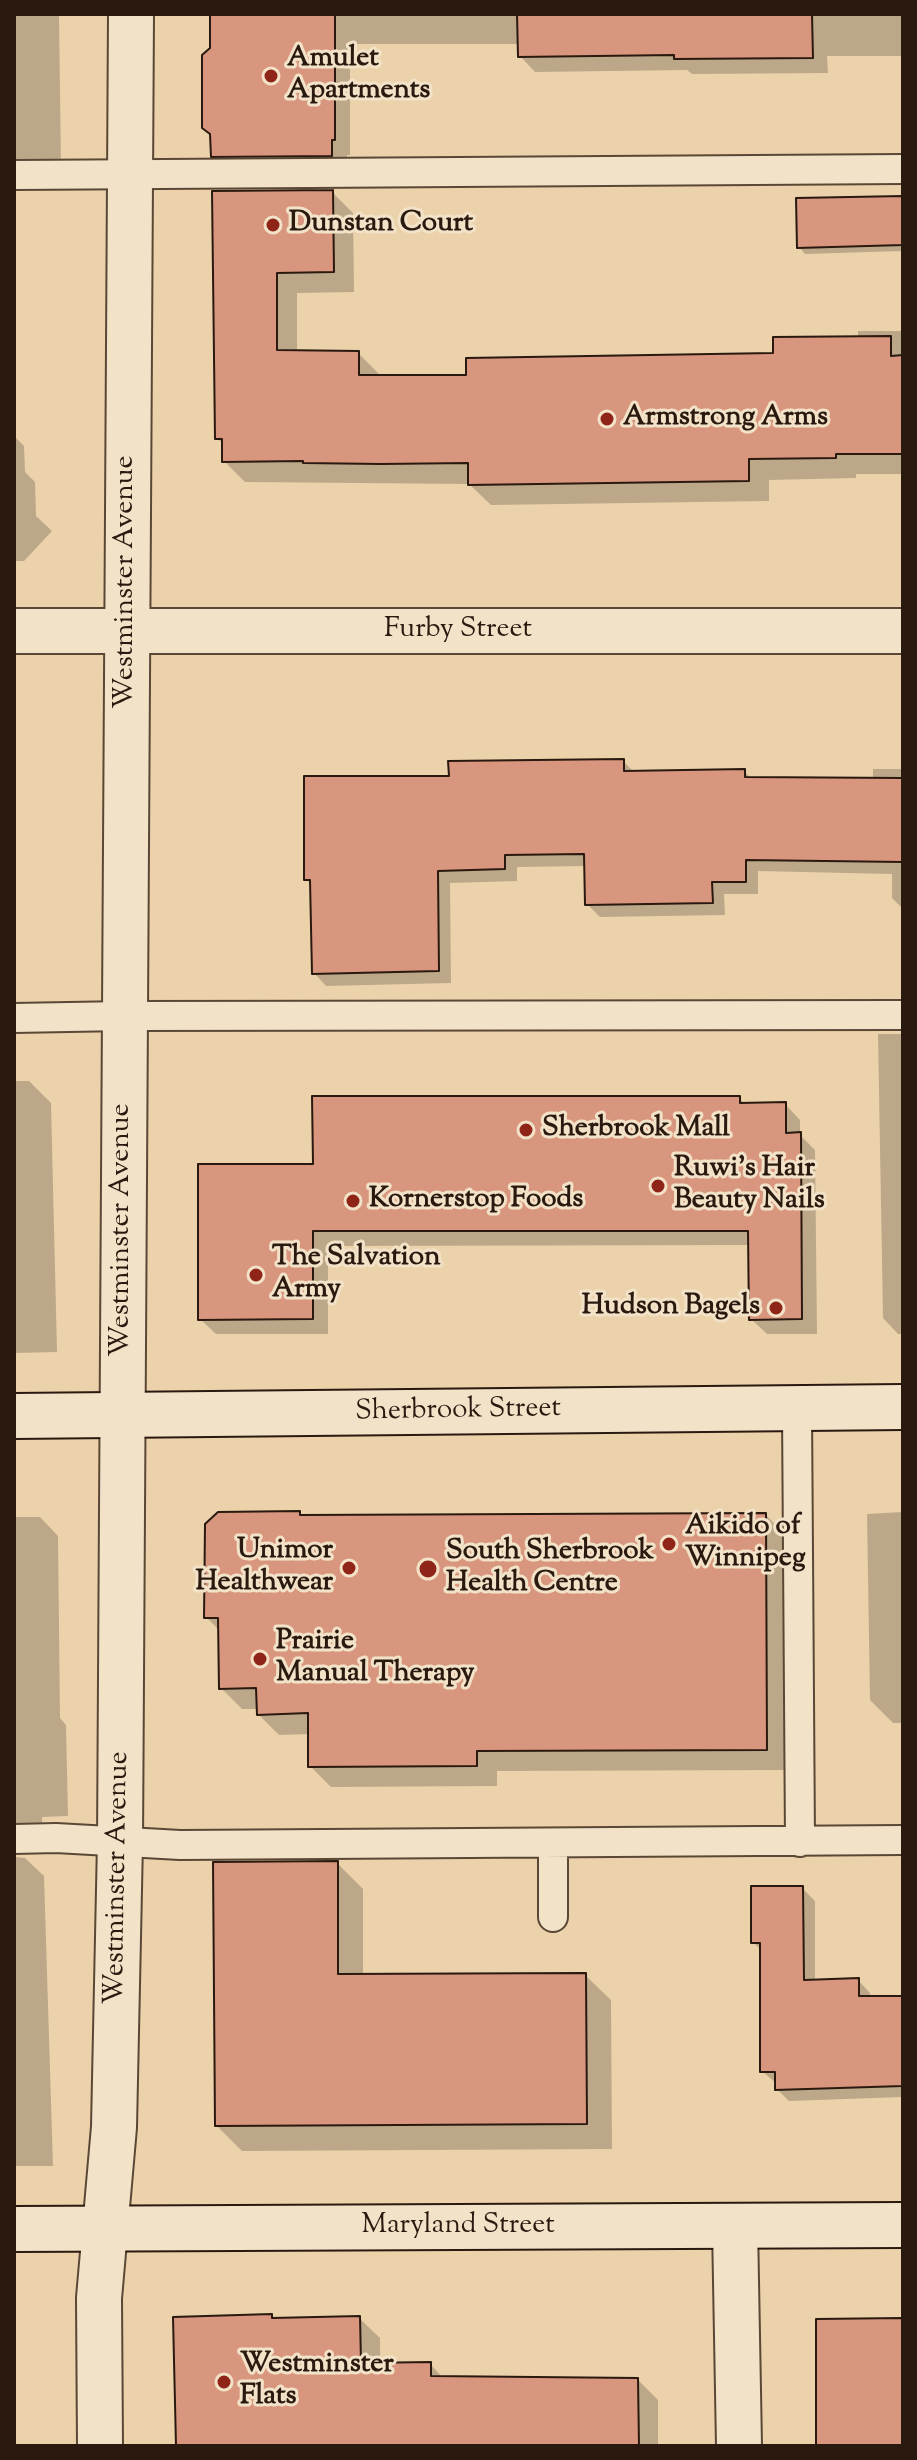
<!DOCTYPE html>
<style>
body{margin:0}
#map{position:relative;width:917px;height:2460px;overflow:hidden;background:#ebd2ab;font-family:"Sorts Mill Goudy",serif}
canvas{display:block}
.frame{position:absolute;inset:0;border:16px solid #2a190f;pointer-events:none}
</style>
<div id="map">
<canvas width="917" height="2460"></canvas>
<div class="frame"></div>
</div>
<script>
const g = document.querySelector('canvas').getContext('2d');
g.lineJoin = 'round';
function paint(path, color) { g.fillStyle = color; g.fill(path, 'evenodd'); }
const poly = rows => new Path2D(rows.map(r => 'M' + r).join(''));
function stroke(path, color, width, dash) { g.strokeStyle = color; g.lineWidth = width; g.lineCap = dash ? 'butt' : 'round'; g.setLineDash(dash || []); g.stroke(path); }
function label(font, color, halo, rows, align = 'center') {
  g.font = font + ' "Sorts Mill Goudy",serif'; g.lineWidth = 6; g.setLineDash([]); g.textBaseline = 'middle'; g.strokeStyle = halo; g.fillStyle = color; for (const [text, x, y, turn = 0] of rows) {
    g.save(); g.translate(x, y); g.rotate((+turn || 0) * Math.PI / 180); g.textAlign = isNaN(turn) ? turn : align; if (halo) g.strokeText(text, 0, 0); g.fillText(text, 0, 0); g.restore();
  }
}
paint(poly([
 [14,14,59,14,61,168,14,169],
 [212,14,903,14,903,56,827,56,828,73,692,74,687,70,535,72,520,56,519,44,350,44,350,155,347,155,347,171,229,172,213,156],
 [332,192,353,213,354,292,297,293,297,352,358,353,379,374,379,377,468,377,775,355,858,338,858,331,903,331,903,474,856,474,856,478,769,480,769,501,491,505,469,484,245,482,224,461,224,445,217,438,214,193],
 [903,198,903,251,805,254,799,247],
 [14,436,24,446,25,472,35,482,36,516,52,531,24,561,14,561],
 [623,761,635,773,744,771,752,779,873,780,873,769,903,769,903,909,892,898,892,874,758,871,758,894,724,894,725,915,600,917,587,904,587,866,517,867,517,881,450,883,451,983,326,986,314,973,312,885,306,879,451,778],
 [878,1034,903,1034,903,1334,898,1334,883,1318],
 [14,1081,29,1081,51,1103,57,1352,14,1353],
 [739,1098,746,1105,785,1104,800,1120,800,1135,815,1150,817,1334,767,1334,751,1319,751,1245,328,1246,328,1334,216,1334,200,1319,315,1166],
 [903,1512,903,1723,893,1723,870,1700,867,1514],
 [299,1513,303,1517,766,1515,786,1536,787,1770,497,1771,497,1786,331,1787,310,1766,310,1734,279,1735,258,1714,258,1709,242,1709,221,1688,220,1631,206,1617],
 [14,1517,40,1517,58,1536,60,1718,66,1725,68,1816,42,1817,43,1840,17,1849,15,1857,25,1858,44,1876,53,2166,14,2166],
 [337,1863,363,1889,363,1976,585,1975,611,2000,612,2149,242,2151,217,2126],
 [802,1888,815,1901,815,1982,858,1980,870,1993,870,1998,903,1998,903,2097,789,2101,777,2089,777,2084,762,2071,762,1951,753,1942],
 [271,2316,276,2320,359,2318,380,2338,380,2365,430,2364,443,2378,638,2380,658,2400,658,2446,178,2446]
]), '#0003');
const building = poly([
 [210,14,335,14,335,140,332,140,332,156,211,157,210,134,202,128,202,55,210,48,210,14],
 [517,14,812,14,813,58,674,59,674,55,518,57,517,14],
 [333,190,334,272,277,273,277,350,359,351,359,375,466,375,466,358,773,353,773,337,891,336,891,356,903,355,903,454,836,454,836,458,749,459,749,481,468,485,468,463,381,464,303,463,303,461,222,462,222,439,215,439,212,191,333,190],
 [903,196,903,245,797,248,796,198,903,196],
 [624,759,624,771,745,769,745,777,903,778,903,862,746,860,746,882,712,882,713,903,585,905,584,854,505,855,505,869,438,871,439,971,312,974,310,880,304,880,304,776,449,776,448,761,624,759],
 [312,1096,740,1096,740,1103,786,1102,786,1133,801,1132,802,1319,749,1320,748,1231,313,1231,313,1319,198,1320,198,1164,313,1164,312,1096],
 [300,1511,300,1515,766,1513,767,1750,477,1751,477,1766,308,1767,308,1713,257,1715,256,1688,219,1689,218,1618,204,1618,205,1524,218,1512,300,1511],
 [338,1861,338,1974,586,1973,587,2124,215,2126,213,1862,338,1861],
 [751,1886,803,1886,804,1980,859,1978,859,1996,903,1996,903,2086,775,2090,775,2072,760,2072,760,1943,751,1943,751,1886],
 [272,2314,272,2318,360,2316,361,2363,431,2362,431,2376,638,2378,639,2446,176,2446,173,2317,272,2314],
 [903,2318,903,2446,816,2446,816,2319,903,2318]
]);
paint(building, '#d9967e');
stroke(building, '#2a190f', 2);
const lane = poly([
 [14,175,903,169],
 [14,1018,124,1016,903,1015],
 [797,1409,800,1842],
 [14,1839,56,1838,180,1845,903,1840],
 [553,1843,553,1917]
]);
const street = poly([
 [14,631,903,631],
 [735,2226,739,2446],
 [100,2446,99,2298,114,2127,120,1842,131,14]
]);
const secondary = poly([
 [14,1416,903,1407],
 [14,2229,903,2225]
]);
stroke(lane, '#5a4736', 32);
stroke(street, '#5a4736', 48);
stroke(secondary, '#2a190f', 48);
stroke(lane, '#f2e2c8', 28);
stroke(street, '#f2e2c8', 44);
stroke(secondary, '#f2e2c8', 44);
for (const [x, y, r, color] of [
 [271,76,8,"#8f2418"],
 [273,225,8,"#8f2418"],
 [607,419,8,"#8f2418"],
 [526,1130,8,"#8f2418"],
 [658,1186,8,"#8f2418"],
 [353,1201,8,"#8f2418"],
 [256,1275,8,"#8f2418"],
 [776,1308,8,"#8f2418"],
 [669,1544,8,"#8f2418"],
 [349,1568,8,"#8f2418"],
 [428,1569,10,"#8f2418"],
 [260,1659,8,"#8f2418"],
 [224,2382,8,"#8f2418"]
]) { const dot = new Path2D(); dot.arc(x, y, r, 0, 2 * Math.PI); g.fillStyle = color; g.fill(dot); stroke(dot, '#f2e2c8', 3); }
label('bold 28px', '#2a190f', '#f2e2c8', [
 ["Amulet",287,60],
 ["Apartments",287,92],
 ["Dunstan Court",289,225],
 ["Armstrong Arms",623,419],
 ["Sherbrook Mall",542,1130],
 ["Ruwi's Hair",674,1170],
 ["Beauty Nails",674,1202],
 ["Kornerstop Foods",369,1201],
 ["The Salvation",272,1259],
 ["Army",272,1291],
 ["Hudson Bagels",760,1308,"right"],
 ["Aikido of",685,1528],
 ["Winnipeg",685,1560],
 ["Unimor",333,1552,"right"],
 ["Healthwear",333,1584,"right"],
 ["South Sherbrook",446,1553],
 ["Health Centre",446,1585],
 ["Prairie",276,1643],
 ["Manual Therapy",276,1675],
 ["Westminster",240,2366],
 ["Flats",240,2398]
], 'left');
label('28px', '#2a190f', '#f2e2c8', [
 ["Westminster Avenue",127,582,-90],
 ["Furby Street",458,631],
 ["Westminster Avenue",123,1230,-90],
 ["Sherbrook Street",458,1412,-1],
 ["Westminster Avenue",119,1878,-89],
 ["Maryland Street",458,2227]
]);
</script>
